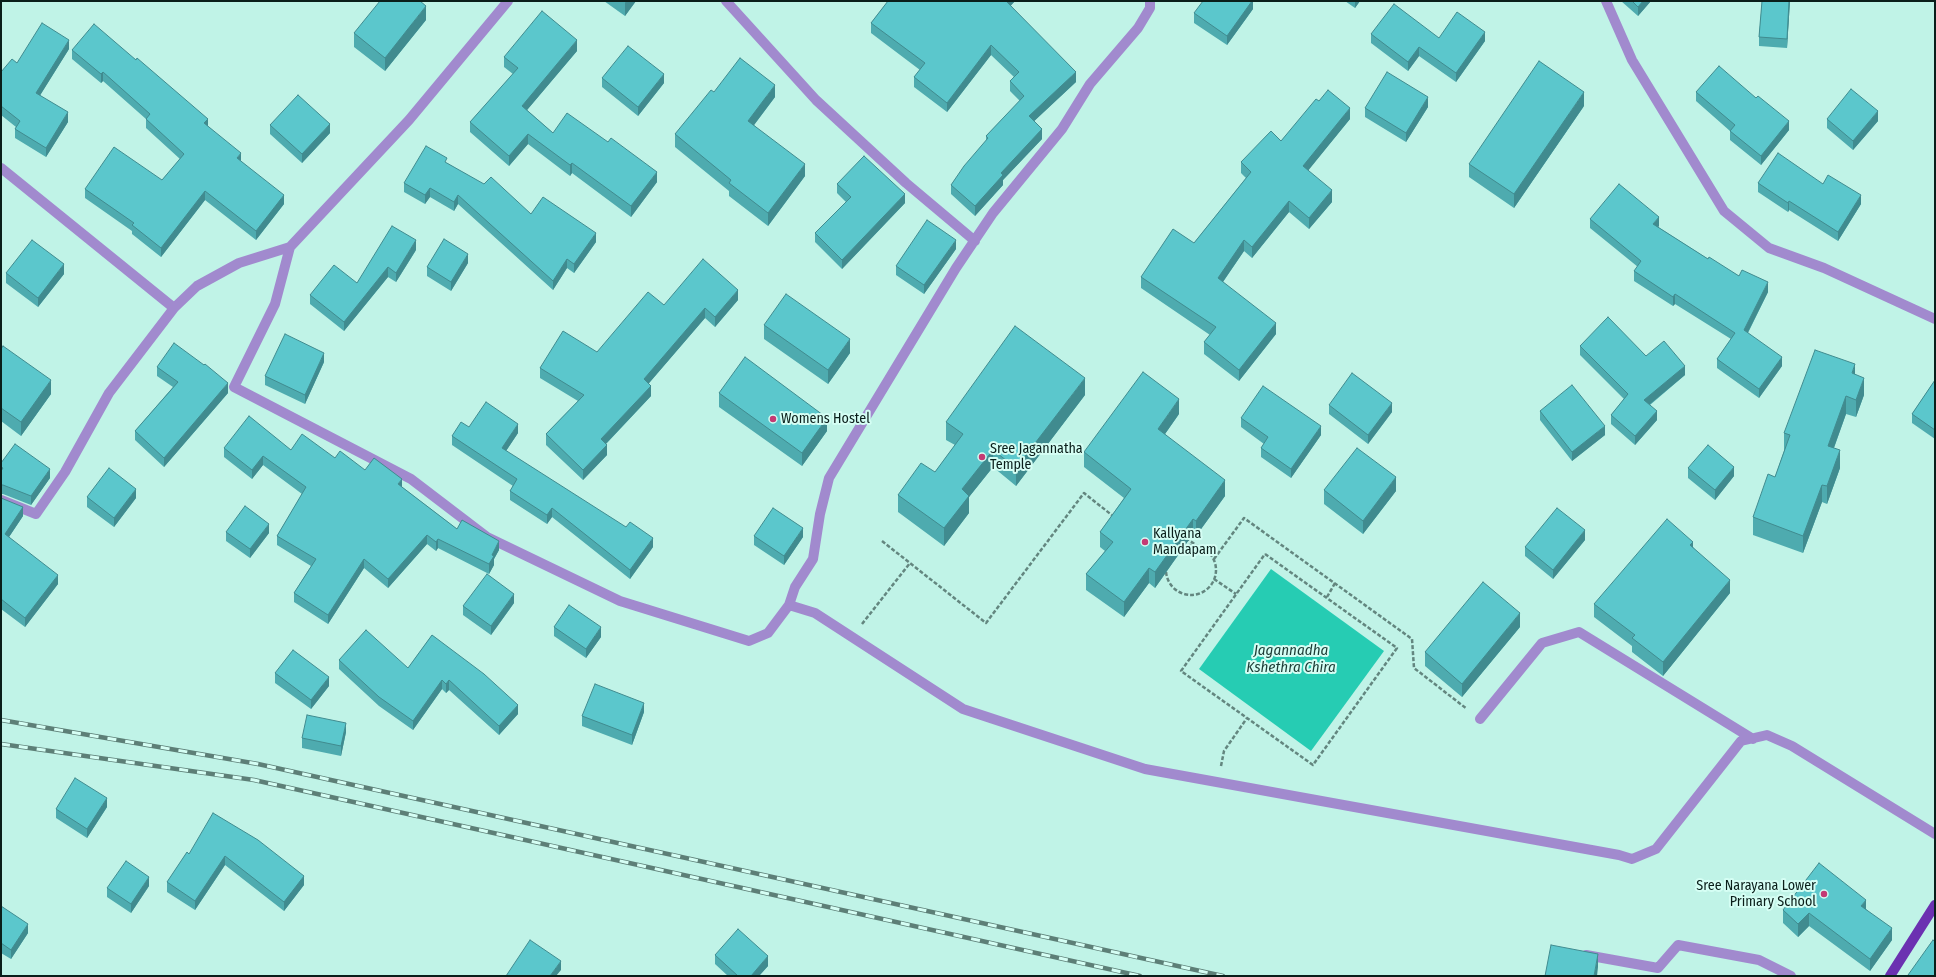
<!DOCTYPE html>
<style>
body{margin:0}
#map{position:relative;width:1936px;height:977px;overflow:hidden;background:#c0f3e7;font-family:"Fira Sans Condensed",sans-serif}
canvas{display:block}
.frame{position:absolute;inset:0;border:2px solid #0a1e1a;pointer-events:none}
</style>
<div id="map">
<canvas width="1936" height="977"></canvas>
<div class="frame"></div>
</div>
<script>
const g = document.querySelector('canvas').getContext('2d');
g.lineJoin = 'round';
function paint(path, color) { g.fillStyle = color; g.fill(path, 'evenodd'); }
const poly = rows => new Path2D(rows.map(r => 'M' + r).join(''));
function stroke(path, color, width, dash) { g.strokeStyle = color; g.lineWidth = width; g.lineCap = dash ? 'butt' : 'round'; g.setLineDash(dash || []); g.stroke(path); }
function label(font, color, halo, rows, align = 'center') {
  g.font = font + ' "Fira Sans Condensed",sans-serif'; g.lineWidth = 4; g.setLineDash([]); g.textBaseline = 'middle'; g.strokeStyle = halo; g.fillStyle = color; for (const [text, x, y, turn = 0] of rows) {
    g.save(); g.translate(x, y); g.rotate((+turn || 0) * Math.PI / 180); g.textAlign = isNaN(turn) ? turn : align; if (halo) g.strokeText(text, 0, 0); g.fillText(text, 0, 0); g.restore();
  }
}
paint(poly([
 [1271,569,1384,651,1311,751,1199,669]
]), '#26ccb3');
stroke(poly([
 [1186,538,1196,545],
 [882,541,986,623,1084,493,1113,516,1114,515],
 '1166 570a25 25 0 1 1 50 0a25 25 0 1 1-50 0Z',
 [1265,554,1397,648,1313,765,1181,671,1265,554],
 [1214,559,1244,518,1412,639,1414,668,1467,709],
 [1214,579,1236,594],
 [1327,597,1335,583],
 [862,624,910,563],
 [1221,766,1224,751,1247,718]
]), '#63867f', 2.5, [4, 2]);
stroke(poly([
 [508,1,409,120,290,247,275,304,234,387,411,479,487,537,620,601,749,641,768,633,789,605,815,613,963,709,1145,769,1619,855,1632,859,1656,849,1741,741,1767,735,1792,746,1935,834],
 [726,1,816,100,906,183,975,241],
 [1606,1,1632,60,1724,211,1769,248,1824,268,1935,319],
 [1,168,174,308],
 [1,500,36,514,65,472,109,393,174,308,197,286,239,263,290,247],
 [789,605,795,587,813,559,820,514,829,478,956,268,993,213,1062,129,1090,84,1138,28,1150,8,1150,1],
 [1480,719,1542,643,1579,632,1753,739],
 [1586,955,1658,968,1678,945,1759,960,1791,976]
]), '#a18ace', 10);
stroke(poly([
 [1890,976,1935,905]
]), '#6b31b1', 10);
const rail = poly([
 [1,720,258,764,1223,976],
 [1,744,254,780,1140,976]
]);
stroke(rail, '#5d7f77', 4.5);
stroke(rail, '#d5fef4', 3, [9]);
paint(poly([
 [604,1,636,1,625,16],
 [888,1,1015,1,1010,6,1076,82,1034,121,1042,139,1003,180,1003,185,975,216,951,194,951,185,986,141,986,136,1020,101,1010,91,1010,81,1014,77,991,55,947,112,914,87,914,77,920,70,871,33,871,23],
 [1253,1,1253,9,1227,45,1194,23,1194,13],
 [1345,1,1360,1,1355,8],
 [1621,1,1651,1,1638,16],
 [1762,1,1790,1,1787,48,1759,46,1759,37],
 [426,20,385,71,354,47,354,33],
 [1371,34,1439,38,1485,41,1456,82,1419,56,1408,71,1371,43],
 [69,49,40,95,68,122,46,157,15,138,15,129,16,127,1,115,1,72,17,63],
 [72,50,208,126,241,161,284,204,256,240,205,200,161,257,132,234,132,231,85,198,85,189,162,180,180,159,146,128,146,119,103,81,101,83,72,59],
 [577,51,527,110,553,133,657,182,631,217,572,173,570,176,528,144,509,166,470,132,470,122,513,74,504,67,504,57],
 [602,78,664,83,638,116,602,87],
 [714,92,775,97,754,125,805,176,768,226,729,196,729,191,675,147,675,134],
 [1696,92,1789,130,1761,165,1730,140,1730,131,1696,101],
 [1319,101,1350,119,1308,170,1332,202,1309,229,1289,212,1252,258,1244,251,1223,282,1276,334,1239,381,1204,354,1204,342,1210,335,1141,288,1141,277,1194,243,1246,178,1241,173,1241,162,1281,141],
 [1584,106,1514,208,1469,177,1469,164],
 [1428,107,1406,142,1365,117,1365,108],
 [1827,119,1878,121,1853,150,1827,128],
 [270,125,330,133,302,163,270,134],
 [447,163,531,214,596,242,574,273,567,268,553,290,458,204,454,211,430,197,425,204,404,192,404,183],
 [1758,183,1823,184,1861,204,1838,241,1789,210,1788,212,1758,192],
 [837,184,905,203,842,269,815,242,815,233,846,202,837,193],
 [1590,219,1659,226,1658,227,1708,259,1739,276,1768,292,1748,333,1782,366,1759,398,1717,368,1717,359,1731,339,1675,304,1673,306,1634,281,1634,271,1638,267,1590,228],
 [956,249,924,294,896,275,896,266],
 [416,250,396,282,388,277,344,331,310,304,310,295,357,283],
 [468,263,451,291,427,276,427,267],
 [6,273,64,274,38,307,6,283],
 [738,300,715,327,705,318,649,383,651,396,606,444,607,455,583,480,546,445,546,434,578,401,540,378,540,368,597,352,664,305],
 [764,325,850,353,828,384,764,339],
 [1580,346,1646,356,1685,375,1650,405,1657,420,1635,445,1611,424,1611,415,1624,399,1580,355],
 [1,349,51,394,21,436,1,421],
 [324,362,305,404,265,385,265,376],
 [157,367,228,393,164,467,135,440,135,431,173,387,157,376],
 [1855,375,1864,395,1856,417,1846,414,1834,448,1840,468,1827,504,1822,502,1803,553,1753,535,1753,517,1775,477,1784,451,1784,433],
 [1935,380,1935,439,1912,423,1912,414],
 [719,393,827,431,802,466,719,407],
 [1085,395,1016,486,993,467,969,497,969,513,944,546,898,512,898,495,935,472,955,445,946,440,946,422],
 [1329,405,1392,412,1368,444,1329,414],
 [1540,411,1605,435,1572,461,1540,420],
 [1179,414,1165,434,1225,496,1196,536,1193,534,1155,588,1149,583,1124,617,1086,590,1086,574,1105,551,1100,547,1100,532,1124,498,1084,467,1084,452],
 [1241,418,1321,435,1291,478,1261,457,1261,448,1264,444,1241,427],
 [469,427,518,433,506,451,653,547,630,579,552,517,547,524,510,500,510,491,513,486,452,445,452,436],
 [224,448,291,450,335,458,365,470,402,487,457,529,499,550,494,559,494,565,489,574,438,548,436,551,427,544,388,588,364,568,328,624,294,602,294,593,311,566,277,545,277,536,302,494,263,465,252,479,224,457],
 [1,463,50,478,31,505,3,494,1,494],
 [1688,468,1734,476,1715,500,1688,478],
 [1324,490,1396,491,1363,534,1324,504],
 [87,497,136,498,114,527,87,507],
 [1,498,23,516,9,537,58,584,25,627,1,609],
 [226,532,269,533,250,558,226,541],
 [754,536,803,537,784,565,754,545],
 [1585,540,1553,579,1525,556,1525,547],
 [1693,547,1730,593,1663,676,1632,652,1632,646,1594,617,1594,604],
 [514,603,491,635,463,615,463,606],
 [554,627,601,637,586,658,554,636],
 [1520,627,1462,697,1425,666,1425,652],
 [432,635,518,714,499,735,449,690,446,693,442,689,413,730,379,706,339,669,339,660,408,668],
 [275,673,329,686,311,709,275,683],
 [644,712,632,745,582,726,582,716],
 [346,732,341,756,302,748,302,738],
 [107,807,87,838,56,818,56,809],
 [258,840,304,885,284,911,225,865,195,910,167,892,167,882,189,854],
 [149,886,131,913,107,897,107,888],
 [1,906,28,933,11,959,1,953],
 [1866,909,1892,940,1870,971,1809,926,1798,937,1783,923,1783,910],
 [715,955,768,966,759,976,728,976,715,964]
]), '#4eabaf');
paint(poly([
 [626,1,636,1,625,16,625,3],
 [1006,1,1015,1,1006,11],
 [1252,1,1253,1,1253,9,1227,45,1227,36],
 [1355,1,1360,1,1355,8],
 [1643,1,1651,1,1638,16,1638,7],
 [1789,1,1790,1,1787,48,1787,39],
 [426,6,426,20,385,71,385,58],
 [1485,32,1485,41,1456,82,1456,73],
 [69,40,69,49,36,102,36,93],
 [577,40,577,51,522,116,522,106],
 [991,45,991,55,947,112,947,103],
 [1419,47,1419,56,1408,71,1408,62],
 [103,72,103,81,101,83,101,74],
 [1076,72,1076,82,1029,126,1029,116],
 [664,74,664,83,638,116,638,107],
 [775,85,775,97,748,133,748,121],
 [1584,92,1584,106,1514,208,1514,194],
 [1428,97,1428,107,1406,142,1406,133],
 [1350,108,1350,119,1303,177,1303,166],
 [1878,111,1878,121,1853,150,1853,141],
 [68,112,68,122,46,157,46,148],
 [208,119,208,128,204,123],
 [1789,121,1789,130,1761,165,1761,156],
 [330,124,330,133,302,163,302,154],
 [1042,129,1042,139,1003,180,1003,185,975,216,975,206,1001,173],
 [528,134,528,144,509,166,509,156],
 [241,153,241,163,237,158],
 [572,163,572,173,570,176,570,165],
 [805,164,805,176,768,226,768,213],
 [657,172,657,182,631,217,631,206],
 [430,188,430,197,425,204,425,195],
 [1332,190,1332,202,1309,229,1309,218],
 [205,191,205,200,161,257,161,248],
 [905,194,905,203,842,269,842,260],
 [284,195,284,204,256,240,256,231],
 [458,195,458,204,454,211,454,202],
 [1861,195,1861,204,1838,241,1838,232],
 [1289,201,1289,212,1252,258,1252,247],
 [1789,201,1789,210,1788,212,1788,203],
 [1659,217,1659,226,1653,233,1653,224],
 [596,233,596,242,574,273,574,264],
 [416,240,416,250,396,282,396,273],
 [956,240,956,249,924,294,924,285],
 [1244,240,1244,251,1218,289,1218,278],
 [468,254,468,263,451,291,451,282],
 [567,259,567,268,553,290,553,281],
 [64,264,64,274,38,307,38,298],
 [388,267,388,277,344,331,344,322],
 [1768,282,1768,292,1744,340,1744,330],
 [738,290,738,300,715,327,715,317],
 [1675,294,1675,304,1673,306,1673,297],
 [705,308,705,318,644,389,644,379],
 [1276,323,1276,334,1239,381,1239,370],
 [850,339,850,353,828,384,828,370],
 [324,353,324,362,305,404,305,395],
 [1782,357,1782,366,1759,398,1759,389],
 [1855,364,1855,382,1852,373],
 [1685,366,1685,375,1644,409,1644,400],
 [1085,378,1085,395,1016,486,1016,468],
 [1864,378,1864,395,1856,417,1856,400],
 [51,380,51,394,21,436,21,422],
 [228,383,228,393,164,467,164,458],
 [651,386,651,396,601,449,601,439],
 [1846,396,1846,414,1828,464,1828,446],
 [1179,399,1179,414,1158,444,1158,429],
 [1392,403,1392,412,1368,444,1368,435],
 [1657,411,1657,420,1635,445,1635,436],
 [827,418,827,431,802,466,802,453],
 [518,424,518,433,502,457,502,448],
 [1321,426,1321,435,1291,478,1291,469],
 [1605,426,1605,435,1572,461,1572,452],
 [607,445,607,455,583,480,583,470],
 [993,450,993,467,969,497,969,513,944,546,944,528,962,489],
 [1840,450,1840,468,1827,504,1827,486],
 [263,456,263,465,252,479,252,470],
 [1734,467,1734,476,1715,500,1715,490],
 [50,469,50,478,31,505,31,496],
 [1396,477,1396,491,1363,534,1363,521],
 [402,479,402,488,398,484],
 [1225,480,1225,496,1196,536,1196,521],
 [1822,485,1822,502,1803,553,1803,536],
 [136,489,136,498,114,527,114,518],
 [23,507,23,516,5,543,5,534],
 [552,508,552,517,547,524,547,515],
 [1193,519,1193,534,1155,588,1155,572],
 [269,524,269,533,250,558,250,549],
 [803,528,803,537,784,565,784,556],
 [1585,530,1585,540,1553,579,1553,570],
 [427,535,427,544,388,588,388,579],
 [653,538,653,547,630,579,630,570],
 [438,539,438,548,436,551,436,542],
 [499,541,499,550,494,559,494,565,489,574,489,564,492,555],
 [1693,542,1693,555,1690,545],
 [364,559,364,568,328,624,328,615],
 [1149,568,1149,583,1124,617,1124,602],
 [58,575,58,584,25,627,25,618],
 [1730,580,1730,593,1663,676,1663,662],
 [514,594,514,603,491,635,491,626],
 [1520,613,1520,627,1462,697,1462,684],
 [601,627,601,637,586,658,586,649],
 [329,677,329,686,311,709,311,700],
 [442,680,442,689,413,730,413,721],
 [449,680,449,690,446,693,446,684],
 [644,703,644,712,632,745,632,735],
 [518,705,518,714,499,735,499,726],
 [346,723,346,732,341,756,341,746],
 [107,798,107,807,87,838,87,829],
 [225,856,225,865,195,910,195,901],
 [304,876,304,885,284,911,284,902],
 [149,877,149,886,131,913,131,904],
 [1866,900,1866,912,1861,906],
 [1809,913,1809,926,1798,937,1798,924],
 [28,924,28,933,11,959,11,950],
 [1892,928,1892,940,1870,971,1870,959],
 [1598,954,1598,967,1597,976,1594,976],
 [768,956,768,966,759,976,751,976],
 [561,961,561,970,556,976,550,976]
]), '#408b8f');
const building = poly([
 [380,1,420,1,426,6,385,58,354,33,380,1],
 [888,1,1006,1,1076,72,1029,116,1042,129,1001,173,1003,175,975,206,951,185,964,166,988,138,986,136,1024,96,1010,81,1019,72,991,45,947,103,914,77,925,63,871,23,888,1],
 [1203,1,1252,1,1227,36,1194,13,1203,1],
 [1632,1,1643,1,1638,7,1632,1],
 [1762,1,1789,1,1787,39,1759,37,1762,1],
 [1394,4,1439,38,1457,12,1485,32,1456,73,1419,47,1408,62,1371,34,1394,4],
 [542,11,577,40,522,106,553,133,567,113,608,142,611,138,657,172,631,206,572,163,570,165,528,134,509,156,470,122,518,68,504,57,542,11],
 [42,23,69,40,36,93,68,112,46,148,15,129,20,121,1,106,1,72,12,59,17,63,42,23],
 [94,24,136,60,137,58,208,119,204,123,241,153,237,158,284,195,256,231,205,191,161,248,132,225,134,223,85,189,114,147,162,180,184,154,146,119,150,114,103,72,101,74,72,50,94,24],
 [628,46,664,74,638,107,602,78,628,46],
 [740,58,775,85,748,121,805,164,768,213,729,183,731,180,675,134,711,90,714,92,740,58],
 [1539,61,1584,92,1514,194,1469,164,1539,61],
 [1719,66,1756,98,1758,96,1789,121,1761,156,1730,131,1735,125,1696,92,1719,66],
 [1387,72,1428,97,1406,133,1365,108,1387,72],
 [1851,89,1878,111,1853,141,1827,119,1851,89],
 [1328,90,1350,108,1303,166,1332,190,1309,218,1289,201,1252,247,1244,240,1218,278,1276,323,1239,370,1204,342,1216,327,1141,277,1173,229,1194,243,1251,172,1241,162,1271,131,1281,141,1316,99,1319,101,1328,90],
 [298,95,330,124,302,154,270,125,298,95],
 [426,146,447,158,445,162,484,184,491,177,531,214,543,197,596,233,574,264,567,259,553,281,458,195,454,202,430,188,425,195,404,183,426,146],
 [1778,153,1823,184,1828,175,1861,195,1838,232,1789,201,1788,203,1758,183,1778,153],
 [864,156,905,194,842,260,815,233,851,197,837,184,864,156],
 [1619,184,1659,217,1653,224,1708,259,1709,257,1739,276,1742,270,1768,282,1744,330,1782,357,1759,389,1717,359,1735,333,1675,294,1673,297,1634,271,1641,261,1590,219,1619,184],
 [927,220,956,240,924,285,896,266,927,220],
 [392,226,416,240,396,273,388,267,344,322,310,295,334,265,357,283,392,226],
 [444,239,468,254,451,282,427,267,444,239],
 [32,240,64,264,38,298,6,273,32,240],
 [703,259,738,290,715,317,705,308,644,379,651,386,601,439,607,445,583,470,546,434,584,395,540,368,563,331,597,352,648,292,664,305,703,259],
 [786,294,850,339,828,370,764,325,786,294],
 [1608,317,1646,356,1664,341,1685,366,1644,400,1657,411,1635,436,1611,415,1628,394,1580,346,1608,317],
 [1015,326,1085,378,1016,468,993,450,962,489,969,496,944,528,898,495,921,463,935,472,963,434,946,422,1015,326],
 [285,334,324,353,305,395,265,376,285,334],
 [174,343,204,365,205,364,228,383,164,458,135,431,178,382,157,367,174,343],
 [3,346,51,380,21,422,1,408,1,349,3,346],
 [1815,350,1855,364,1852,373,1864,378,1856,400,1846,396,1828,446,1840,450,1827,486,1822,485,1803,536,1753,517,1768,474,1775,477,1790,435,1784,433,1815,350],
 [745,357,827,418,802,453,719,393,745,357],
 [1143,372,1179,399,1158,429,1225,480,1196,521,1193,519,1155,572,1149,568,1124,602,1086,574,1113,542,1100,532,1131,489,1084,452,1143,372],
 [1352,373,1392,403,1368,435,1329,405,1352,373],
 [1935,380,1935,430,1912,414,1935,380],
 [1572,385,1605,426,1572,452,1540,411,1572,385],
 [1263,386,1321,426,1291,469,1261,448,1268,437,1241,418,1263,386],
 [486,402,518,424,502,448,626,527,630,522,653,538,630,570,552,508,547,515,510,491,517,479,452,436,461,422,469,427,486,402],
 [249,416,291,450,302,434,335,458,340,451,365,470,374,458,402,479,398,484,457,529,462,520,499,541,492,555,494,556,489,564,438,539,436,542,427,535,388,579,364,559,328,615,294,593,316,559,277,536,306,487,263,456,252,470,224,448,249,416],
 [15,444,50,469,31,496,3,485,1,485,1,471,3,468,1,467,1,463,15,444],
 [1708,445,1734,467,1715,490,1688,468,1708,445],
 [1357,448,1396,477,1363,521,1324,490,1357,448],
 [109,468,136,489,114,518,87,497,109,468],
 [1,498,23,507,5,534,58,575,25,618,1,599,1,498],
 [245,506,269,524,250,549,226,532,245,506],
 [773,508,803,528,784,556,754,536,773,508],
 [1557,508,1585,530,1553,570,1525,547,1557,508],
 [1667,519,1693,542,1690,545,1730,580,1663,662,1632,638,1635,635,1594,604,1667,519],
 [487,574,514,594,491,626,463,606,487,574],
 [1483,582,1520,613,1462,684,1425,652,1483,582],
 [569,605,601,627,586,649,554,627,569,605],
 [366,630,408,668,432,635,484,674,518,705,499,726,449,680,446,684,442,680,413,721,379,697,339,660,366,630],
 [293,650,329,677,311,700,275,673,293,650],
 [595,684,644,703,632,735,582,716,595,684],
 [307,715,346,723,341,746,302,738,307,715],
 [75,778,107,798,87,829,56,809,75,778],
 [213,813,258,840,304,876,284,902,225,856,195,901,167,882,187,852,189,854,213,813],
 [126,861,149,877,131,904,107,888,126,861],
 [1819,863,1866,900,1861,906,1892,928,1870,959,1809,913,1798,924,1783,910,1819,863],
 [1,906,28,924,11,950,1,943,1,906],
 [738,929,768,956,751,976,738,976,715,955,738,929],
 [530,940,561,961,550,976,506,976,530,940],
 [1933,940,1935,942,1935,976,1908,976,1908,975,1933,940],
 [1551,945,1598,954,1594,976,1545,976,1551,945]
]);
paint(building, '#5bc7cc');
stroke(building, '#408b8f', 1);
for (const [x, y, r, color] of [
 [773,419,4,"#c43a74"],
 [982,457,4,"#c43a74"],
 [1145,542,4,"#c43a74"],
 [1824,894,4,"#c43a74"]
]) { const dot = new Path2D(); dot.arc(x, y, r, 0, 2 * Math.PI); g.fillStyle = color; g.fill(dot); stroke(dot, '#d5fef4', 1.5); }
label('14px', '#0a1e1a', '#d5fef4', [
 ["Womens Hostel",781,419],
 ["Sree Jagannatha",990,449],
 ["Temple",990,465],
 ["Kallyana",1153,534],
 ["Mandapam",1153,550],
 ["Sree Narayana Lower",1816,886,"right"],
 ["Primary School",1816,902,"right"]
], 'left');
label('italic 15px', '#1c3b35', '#d5fef4', [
 ["Jagannadha",1291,651],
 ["Kshethra Chira",1291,668]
]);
</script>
